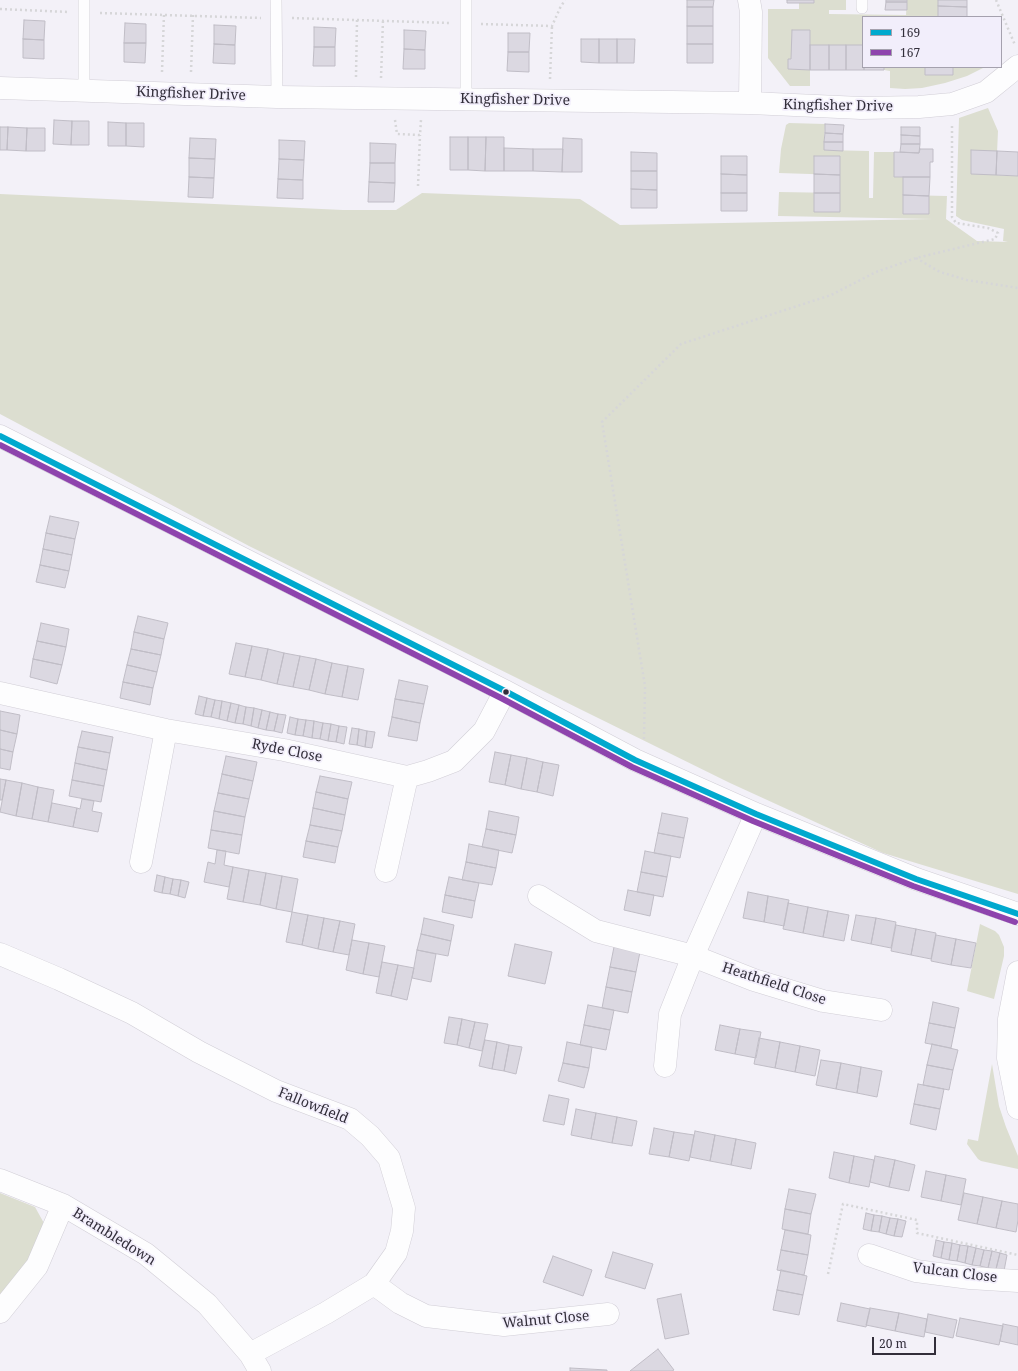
<!DOCTYPE html>
<style>
body{margin:0}
#map{position:relative;width:1018px;height:1371px;overflow:hidden;background:#f3f1f8;font-family:"Noto Serif",serif}
canvas{display:block}
.legend{position:absolute;left:862px;top:16px;width:140px;height:52px;box-sizing:border-box;background:#f2eefb;border:1px solid #a5a1ae;margin:0;padding:5px 7px;list-style:none;font-size:12px;color:#322e3a}
.legend li{display:flex;align-items:center;gap:8px;height:20px}
.legend b{width:20px;border:1px solid #a5a1ae}
.scale{position:absolute;left:872px;top:1337px;width:64px;height:18px;box-sizing:border-box;border:2px solid #322e3a;border-top:0;padding-left:5px;font-size:12px;line-height:14px;white-space:nowrap;color:#322e3a;-webkit-text-stroke:3px #f2eefb;paint-order:stroke}
</style>
<div id="map">
<canvas width="1018" height="1371"></canvas>
<ul class="legend">
<li><b style="height:5px;background:#00a9ce"></b>169</li>
<li><b style="height:5px;background:#8e44ad"></b>167</li>
</ul>
<div class="scale">20 m</div>
</div>
<script>
const g = document.querySelector('canvas').getContext('2d');
g.lineJoin = 'round';
function paint(path, color) { g.fillStyle = color; g.fill(path, 'evenodd'); }
const poly = rows => new Path2D(rows.map(r => 'M' + r).join(''));
function stroke(path, color, width, dash) { g.strokeStyle = color; g.lineWidth = width; g.lineCap = dash ? 'butt' : 'round'; g.setLineDash(dash || []); g.stroke(path); }
function label(font, color, halo, rows, align = 'center') {
  g.font = font + ' "Noto Serif",serif'; g.lineWidth = 3.5; g.setLineDash([]); g.textBaseline = 'middle'; g.strokeStyle = halo; g.fillStyle = color; for (const [text, x, y, turn = 0] of rows) {
    g.save(); g.translate(x, y); g.rotate((+turn || 0) * Math.PI / 180); g.textAlign = isNaN(turn) ? turn : align; if (halo) g.strokeText(text, 0, 0); g.fillText(text, 0, 0); g.restore();
  }
}
paint(poly([
 [814,0,846,0,846,10,829,10,829,14,906,15,907,0,938,0,938,17,863,17,863,45,810,45,810,86,790,86,768,58,768,9,799,9,799,3,813,3],
 [884,67,985,67,967,76,945,83,922,88,905,89,890,88,890,71,884,70],
 [988,108,998,131,996,175,1018,176,1018,894,883,853,730,783,249,546,0,414,0,194,343,210,396,210,422,193,580,199,620,225,933,219,778,216,779,192,840,193,840,175,779,173,781,149,786,125,789,123,825,124,824,150,869,151,869,198,873,198,874,152,894,152,894,176,903,177,903,195,947,196,946,219,977,241,1008,242,1003,241,1004,229,962,220,956,216,959,118],
 [980,924,995,931,999,935,1004,947,1004,956,994,999,967,991],
 [992,1064,999,1106,1006,1127,1018,1156,1018,1169,981,1161,978,1159,967,1144,968,1139,978,1141],
 [0,1193,35,1207,45,1225,37,1252,0,1298]
]), '#dcded0');
const building = poly([
 [687,0,714,0,713,7,687,7,687,0],
 [787,0,814,0,814,3,787,3,787,0],
 [886,0,907,0,907,2,886,2,886,0],
 [938,0,967,0,967,7,938,6,938,0],
 [886,2,907,2,907,10,885,10,886,2],
 [938,6,967,7,967,17,938,17,938,6],
 [687,7,713,7,713,26,687,26,687,7],
 [24,20,45,21,44,40,23,39,24,20],
 [125,23,146,24,146,43,124,43,125,23],
 [214,25,236,26,235,45,214,44,214,25],
 [687,26,713,26,713,44,687,44,687,26],
 [314,27,336,28,335,47,314,47,314,27],
 [404,30,426,31,425,50,404,49,404,30],
 [792,30,810,30,810,70,788,69,788,59,791,59,792,30],
 [508,33,530,33,529,52,508,52,508,33],
 [23,39,44,40,44,59,23,58,23,39],
 [581,39,599,39,599,63,581,62,581,39],
 [599,39,617,39,617,63,599,63,599,39],
 [617,39,635,39,634,63,617,63,617,39],
 [124,43,146,43,145,63,124,62,124,43],
 [214,44,235,45,235,64,213,63,214,44],
 [687,44,713,44,713,63,687,63,687,44],
 [810,45,829,45,829,70,810,70,810,45],
 [829,45,846,45,846,70,829,70,829,45],
 [846,45,863,45,864,70,846,70,846,45],
 [314,47,335,47,335,66,313,66,314,47],
 [404,49,425,50,425,69,403,69,404,49],
 [508,52,529,52,529,72,507,71,508,52],
 [864,67,884,67,884,70,864,70,864,67],
 [925,67,953,67,953,75,925,75,925,67],
 [54,120,72,121,71,145,53,144,54,120],
 [72,121,89,121,89,145,71,145,72,121],
 [108,122,126,123,126,146,108,146,108,122],
 [126,123,144,123,144,147,126,146,126,123],
 [825,124,844,125,843,134,825,133,825,124],
 [0,127,8,127,7,150,0,150,0,127],
 [8,127,27,128,26,151,7,150,8,127],
 [901,127,920,127,920,136,901,135,901,127],
 [27,128,45,128,45,151,26,151,27,128],
 [825,133,843,134,843,142,824,142,825,133],
 [901,135,920,136,920,144,901,144,901,135],
 [450,137,468,137,468,170,450,170,450,137],
 [468,137,486,137,485,171,468,170,468,137],
 [486,137,504,137,504,171,485,171,486,137],
 [190,138,216,139,215,159,189,158,190,138],
 [563,138,582,139,582,172,562,172,563,138],
 [279,140,305,141,304,160,279,159,279,140],
 [824,142,843,142,843,151,824,150,824,142],
 [370,143,396,144,395,163,370,163,370,143],
 [901,144,920,144,919,153,900,152,901,144],
 [504,148,533,149,533,171,504,171,504,148],
 [533,149,563,149,562,172,533,171,533,149],
 [920,149,933,149,933,162,930,162,930,177,894,177,894,152,919,153,920,149],
 [971,150,997,151,996,175,971,174,971,150],
 [997,151,1018,152,1018,176,996,175,997,151],
 [631,152,657,153,657,171,631,171,631,152],
 [721,156,747,156,747,175,721,174,721,156],
 [814,156,840,156,840,175,814,174,814,156],
 [189,158,215,159,214,178,189,177,189,158],
 [279,159,304,160,303,180,278,179,279,159],
 [370,163,395,163,395,183,369,182,370,163],
 [631,171,657,171,657,190,631,189,631,171],
 [721,174,747,175,747,193,721,193,721,174],
 [814,174,840,175,840,193,814,193,814,174],
 [189,177,214,178,213,198,188,197,189,177],
 [903,177,930,177,929,196,903,195,903,177],
 [278,179,303,180,303,199,277,198,278,179],
 [369,182,395,183,394,202,368,202,369,182],
 [631,189,657,190,657,208,631,208,631,189],
 [721,193,747,193,747,211,721,211,721,193],
 [814,193,840,193,840,212,814,212,814,193],
 [903,195,929,196,929,214,903,214,903,195],
 [50,516,79,522,75,539,46,533,50,516],
 [46,533,75,539,72,555,43,549,46,533],
 [43,549,72,555,69,571,40,565,43,549],
 [40,565,69,571,65,588,36,582,40,565],
 [138,616,168,623,164,639,134,632,138,616],
 [41,623,69,629,66,647,37,641,41,623],
 [134,632,164,639,161,655,131,649,134,632],
 [37,641,66,647,62,665,33,659,37,641],
 [236,643,252,646,245,677,229,674,236,643],
 [252,646,268,649,261,680,245,677,252,646],
 [131,649,161,655,157,672,127,665,131,649],
 [268,649,284,653,277,684,261,680,268,649],
 [284,653,300,656,293,687,277,684,284,653],
 [300,656,316,659,309,690,293,687,300,656],
 [33,659,62,665,57,684,30,677,33,659],
 [316,659,332,663,325,694,309,690,316,659],
 [332,663,348,666,342,697,325,694,332,663],
 [127,665,157,672,153,688,123,682,127,665],
 [348,666,364,669,358,700,342,697,348,666],
 [399,680,428,686,424,704,395,699,399,680],
 [123,682,153,688,150,705,120,698,123,682],
 [199,696,207,698,203,716,195,714,199,696],
 [207,698,215,700,211,717,203,716,207,698],
 [395,699,424,704,420,723,392,717,395,699],
 [215,700,222,701,219,719,211,717,215,700],
 [222,701,231,703,227,721,219,719,222,701],
 [231,703,239,705,235,723,227,721,231,703],
 [239,705,246,707,243,724,235,723,239,705],
 [246,707,254,708,251,726,243,724,246,707],
 [254,708,262,710,258,728,251,726,254,708],
 [262,710,270,712,266,730,258,728,262,710],
 [0,711,20,715,17,734,0,730,0,711],
 [270,712,278,714,274,731,266,730,270,712],
 [278,714,286,715,282,733,274,731,278,714],
 [290,717,298,719,295,735,287,733,290,717],
 [392,717,420,723,417,741,388,736,392,717],
 [298,719,306,720,303,736,295,735,298,719],
 [306,720,314,721,312,738,303,736,306,720],
 [314,721,323,723,320,739,312,738,314,721],
 [323,723,331,724,328,741,320,739,323,723],
 [331,724,339,726,336,742,328,741,331,724],
 [339,726,347,727,344,744,336,742,339,726],
 [352,728,359,729,357,745,349,744,352,728],
 [359,729,367,731,365,747,357,745,359,729],
 [0,730,17,734,13,752,0,749,0,730],
 [82,731,113,737,110,753,78,747,82,731],
 [367,731,375,732,372,748,365,747,367,731],
 [78,747,110,753,107,770,75,763,78,747],
 [0,749,13,752,10,770,0,768,0,749],
 [495,752,511,755,505,785,489,782,495,752],
 [511,755,527,758,521,789,505,785,511,755],
 [226,756,257,762,253,781,222,774,226,756],
 [527,758,543,762,537,792,521,789,527,758],
 [543,762,559,765,553,796,537,792,543,762],
 [75,763,107,770,104,786,72,780,75,763],
 [222,774,253,781,249,799,218,793,222,774],
 [320,776,352,782,348,799,316,792,320,776],
 [0,779,6,780,2,800,0,800,0,779],
 [6,780,22,783,16,816,0,812,6,780],
 [72,780,104,786,101,802,69,796,72,780],
 [22,783,38,787,32,819,16,816,22,783],
 [38,787,54,790,48,822,32,819,38,787],
 [316,792,348,799,345,815,313,808,316,792],
 [218,793,249,799,245,817,214,811,218,793],
 [82,799,94,801,92,811,102,813,98,832,73,827,77,808,80,809,82,799],
 [52,803,77,808,73,827,48,822,52,803],
 [313,808,345,815,342,831,310,825,313,808],
 [214,811,245,817,242,835,211,830,214,811],
 [489,811,519,817,516,835,486,829,489,811],
 [662,813,688,818,684,838,658,833,662,813],
 [310,825,342,831,338,847,306,841,310,825],
 [486,829,516,835,512,853,482,847,486,829],
 [211,830,242,835,239,854,208,848,211,830],
 [658,833,684,838,680,858,654,853,658,833],
 [306,841,338,847,335,863,303,857,306,841],
 [469,844,499,850,496,868,466,862,469,844],
 [217,850,226,851,224,865,233,867,229,887,204,882,208,862,215,864,217,850],
 [645,851,671,856,667,877,641,872,645,851],
 [466,862,496,868,492,885,462,880,466,862],
 [233,867,249,870,243,902,227,899,233,867],
 [249,870,266,873,260,905,243,902,249,870],
 [641,872,667,877,663,897,637,892,641,872],
 [266,873,282,876,276,909,260,905,266,873],
 [157,875,165,877,162,893,154,891,157,875],
 [282,876,298,879,292,912,276,909,282,876],
 [165,877,173,879,170,894,162,893,165,877],
 [449,877,479,883,475,901,445,895,449,877],
 [173,879,181,880,178,896,170,894,173,879],
 [181,880,189,882,185,898,178,896,181,880],
 [628,890,654,895,650,916,624,910,628,890],
 [748,892,768,896,764,922,743,918,748,892],
 [445,895,475,901,472,918,442,912,445,895],
 [768,896,789,900,784,926,764,922,768,896],
 [788,903,808,907,803,933,783,929,788,903],
 [808,907,828,911,823,937,803,933,808,907],
 [828,911,849,915,844,941,823,937,828,911],
 [292,912,308,915,302,945,286,942,292,912],
 [308,915,324,918,318,949,302,945,308,915],
 [856,915,876,918,871,944,851,940,856,915],
 [324,918,340,921,333,952,318,949,324,918],
 [424,918,454,925,451,941,421,934,424,918],
 [876,918,896,922,891,948,871,944,876,918],
 [340,921,355,924,349,955,333,952,340,921],
 [896,925,916,929,911,955,891,951,896,925],
 [916,929,936,933,931,959,911,955,916,929],
 [421,934,451,941,448,956,417,950,421,934],
 [936,935,956,939,951,965,931,961,936,935],
 [956,939,976,943,971,968,951,965,956,939],
 [352,940,369,943,363,974,346,970,352,940],
 [369,943,385,946,379,977,363,974,369,943],
 [515,944,552,952,545,984,508,976,515,944],
 [614,947,640,952,636,972,610,967,614,947],
 [417,950,436,954,431,982,412,978,417,950],
 [382,962,398,965,391,996,376,993,382,962],
 [398,965,414,968,407,1000,391,996,398,965],
 [610,967,636,972,632,992,606,987,610,967],
 [606,987,632,992,628,1013,602,1008,606,987],
 [933,1002,959,1008,955,1028,929,1023,933,1002],
 [588,1005,614,1010,610,1030,584,1025,588,1005],
 [449,1017,462,1019,457,1045,444,1043,449,1017],
 [462,1019,475,1022,469,1048,457,1045,462,1019],
 [475,1022,488,1024,482,1051,469,1048,475,1022],
 [929,1023,955,1028,951,1048,925,1043,929,1023],
 [584,1025,610,1030,606,1050,580,1045,584,1025],
 [720,1025,740,1029,735,1054,715,1050,720,1025],
 [740,1029,761,1032,756,1058,735,1054,740,1029],
 [759,1038,780,1042,775,1068,754,1064,759,1038],
 [485,1040,497,1042,492,1069,479,1066,485,1040],
 [497,1042,509,1045,504,1071,492,1069,497,1042],
 [567,1042,592,1047,589,1068,563,1063,567,1042],
 [780,1042,800,1046,795,1072,775,1068,780,1042],
 [932,1044,958,1050,953,1070,927,1065,932,1044],
 [509,1045,522,1047,516,1074,504,1071,509,1045],
 [800,1046,820,1050,815,1076,795,1072,800,1046],
 [821,1060,841,1063,836,1089,816,1085,821,1060],
 [563,1063,589,1068,584,1088,558,1081,563,1063],
 [841,1063,861,1067,857,1093,836,1089,841,1063],
 [927,1065,953,1070,949,1090,923,1085,927,1065],
 [861,1067,882,1071,877,1097,857,1093,861,1067],
 [918,1084,944,1089,940,1109,914,1104,918,1084],
 [549,1095,569,1099,564,1125,543,1121,549,1095],
 [914,1104,940,1109,936,1130,910,1124,914,1104],
 [576,1109,596,1113,591,1139,571,1135,576,1109],
 [596,1113,617,1117,612,1143,591,1139,596,1113],
 [617,1117,637,1121,632,1146,612,1143,617,1117],
 [654,1128,674,1132,669,1157,649,1154,654,1128],
 [695,1131,715,1135,710,1161,690,1157,695,1131],
 [674,1132,694,1135,689,1161,669,1157,674,1132],
 [715,1135,736,1139,731,1165,710,1161,715,1135],
 [736,1139,756,1143,751,1169,731,1165,736,1139],
 [834,1152,854,1156,849,1183,829,1178,834,1152],
 [854,1156,874,1160,869,1187,849,1183,854,1156],
 [875,1156,895,1160,889,1187,870,1182,875,1156],
 [895,1160,915,1165,909,1191,889,1187,895,1160],
 [926,1171,946,1175,941,1201,921,1197,926,1171],
 [946,1175,966,1179,961,1205,941,1201,946,1175],
 [789,1189,816,1194,811,1214,785,1209,789,1189],
 [964,1193,983,1197,977,1224,958,1220,964,1193],
 [983,1197,1002,1201,996,1228,977,1224,983,1197],
 [1002,1201,1018,1204,1018,1220,1016,1232,996,1228,1002,1201],
 [785,1209,811,1214,808,1234,782,1229,785,1209],
 [866,1213,874,1215,871,1231,863,1229,866,1213],
 [874,1215,882,1216,879,1232,871,1231,874,1215],
 [882,1216,890,1218,886,1234,879,1232,882,1216],
 [890,1218,898,1219,894,1236,886,1234,890,1218],
 [898,1219,906,1221,902,1237,894,1236,898,1219],
 [785,1230,811,1235,808,1255,781,1250,785,1230],
 [936,1240,944,1242,941,1258,933,1256,936,1240],
 [944,1242,952,1243,949,1260,941,1258,944,1242],
 [952,1243,960,1245,957,1261,949,1260,952,1243],
 [960,1245,968,1246,965,1263,957,1261,960,1245],
 [968,1246,976,1248,972,1265,965,1263,968,1246],
 [976,1248,984,1250,980,1266,972,1265,976,1248],
 [781,1250,808,1255,804,1275,777,1270,781,1250],
 [984,1250,992,1251,988,1268,980,1266,984,1250],
 [992,1251,1000,1253,996,1269,988,1268,992,1251],
 [613,1252,653,1264,645,1289,605,1277,613,1252],
 [1000,1253,1007,1255,1004,1271,996,1269,1000,1253],
 [553,1256,592,1270,583,1296,543,1282,553,1256],
 [781,1270,807,1276,803,1295,777,1290,781,1270],
 [777,1290,803,1295,799,1315,773,1310,777,1290],
 [681,1294,689,1334,665,1339,657,1299,681,1294],
 [841,1303,870,1309,866,1327,837,1321,841,1303],
 [870,1308,899,1313,895,1331,866,1325,870,1308],
 [899,1313,927,1319,924,1337,895,1331,899,1313],
 [928,1314,957,1320,953,1338,925,1332,928,1314],
 [960,1318,1003,1326,999,1345,956,1336,960,1318],
 [1003,1324,1018,1327,1018,1345,1000,1341,1003,1324],
 [658,1349,674,1370,672,1371,630,1371,658,1349],
 [570,1368,607,1370,607,1371,570,1371,570,1368]
]);
paint(building, '#dbd8e1');
stroke(building, '#c0bdc6', 1);
const service = poly([
 [84,0,84,91],
 [276,0,277,97],
 [862,8,862,0],
 [466,99,466,0]
]);
const minor = poly([
 [749,0,751,12,750,103],
 [0,88,277,97,750,103,861,108,919,107,952,104,986,92,1018,66],
 [0,436,505,691,635,760,756,814,916,879,1018,914],
 [0,693,166,730,284,750,407,777,428,771,454,761,484,731,505,691],
 [141,862,166,730],
 [386,871,407,777],
 [539,896,596,931,693,956,754,980,823,1001,881,1010],
 [0,954,59,979,132,1013,199,1052,276,1091,350,1119,370,1136,389,1158,404,1208,402,1231,396,1253,374,1284,326,1313,250,1354],
 [1018,972,1009,1019,1008,1058,1018,1108],
 [665,1066,670,1014,693,956,756,814],
 [0,1180,63,1205,146,1254,207,1304,250,1354,260,1371],
 [869,1255,916,1271,970,1278,1018,1281],
 [374,1284,400,1303,426,1316,504,1325,608,1314],
 [0,1312,37,1266,63,1205]
]);
stroke(service, '#d1ced6', 12);
stroke(minor, '#d1ced6', 23);
stroke(poly([
 [996,0,1015,45],
 [0,9,69,12],
 [100,13,261,18],
 [292,18,450,23],
 [481,24,552,26,560,8,565,0],
 [162,72,164,14],
 [191,72,193,15],
 [356,77,357,20],
 [381,78,383,20],
 [550,79,552,26],
 [395,120,397,134,420,135,421,120],
 [418,186,420,135],
 [916,258,940,272,967,280,1018,288],
 [644,739,645,686,602,422,681,344,831,295,876,272,916,258,995,239,998,233,988,228,956,223,952,217,952,126],
 [828,1274,843,1204,917,1220,917,1233,1018,1255]
]), '#d6d6d8', 2.5, [2, 3]);
stroke(service, '#fdfdfe', 11);
stroke(minor, '#fdfdfe', 22);
stroke(poly([
 [0,436,505,691,635,760,756,814,916,879,1018,914]
]), '#00a9ce', 6);
stroke(poly([
 [0,445,501,698,632,767,753,821,913,886,1015,922]
]), '#8e44ad', 6);
for (const [x, y, r, color] of [
 [506,692,3.5,"#322e3a"]
]) { const dot = new Path2D(); dot.arc(x, y, r, 0, 2 * Math.PI); g.fillStyle = color; g.fill(dot); stroke(dot, '#f2eefb', 1.5); }
label('14px', '#322e3a', '#f2eefb', [
 ["Kingfisher Drive",191,94,2],
 ["Kingfisher Drive",515,100,1],
 ["Kingfisher Drive",838,106,1],
 ["Ryde Close",287,751,11],
 ["Heathfield Close",774,984,18],
 ["Fallowfield",313,1106,22],
 ["Brambledown",114,1237,32],
 ["Vulcan Close",955,1273,7],
 ["Walnut Close",546,1320,-5]
]);
</script>
